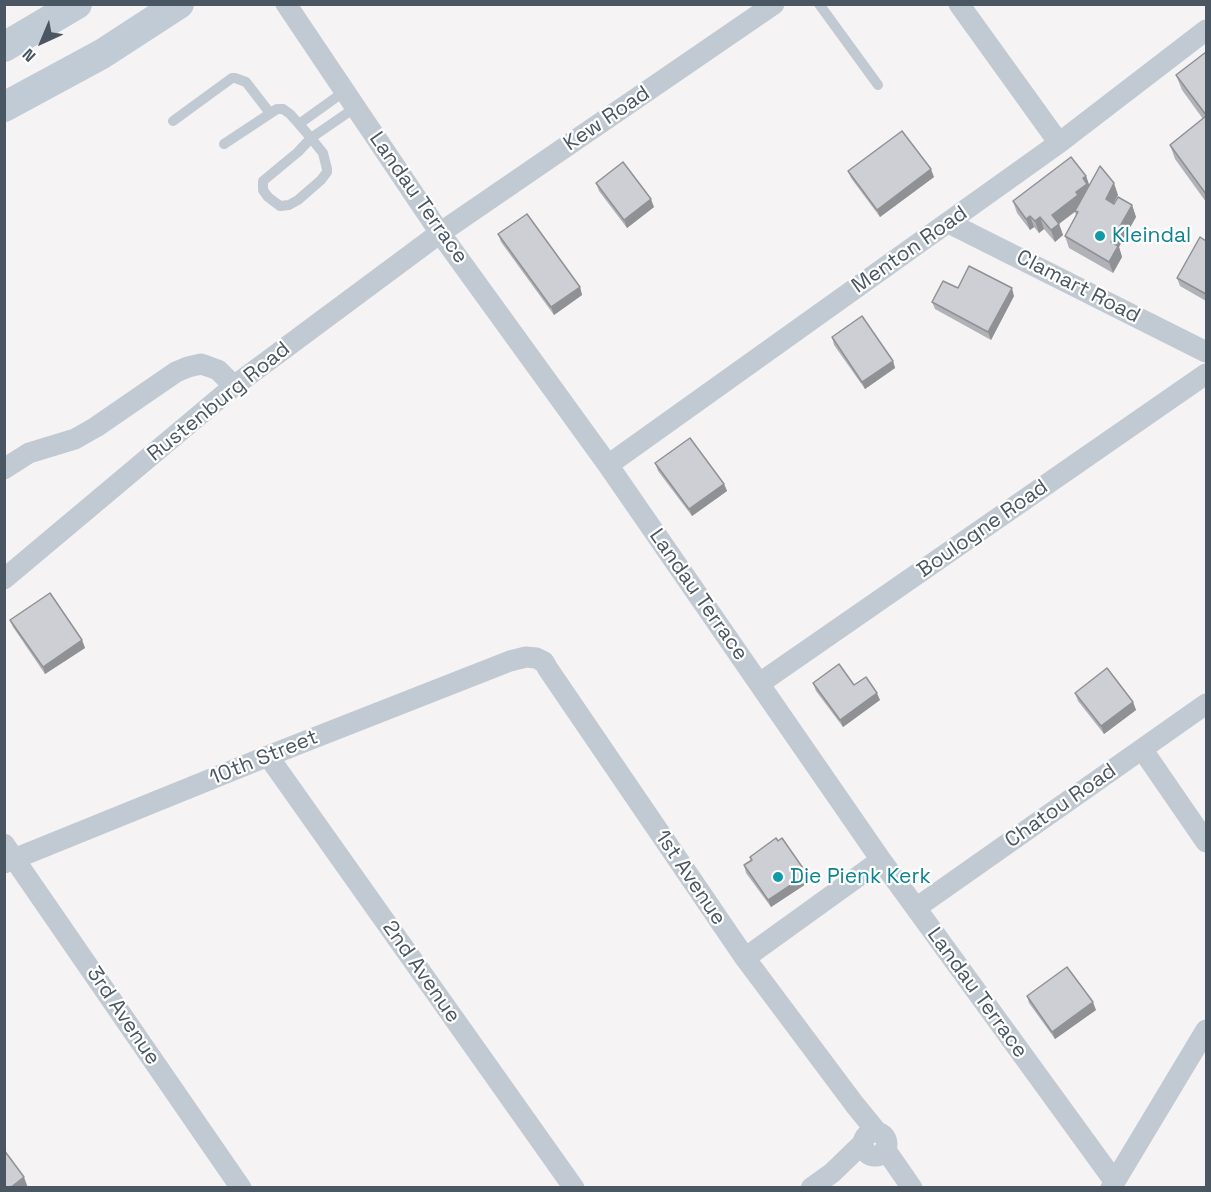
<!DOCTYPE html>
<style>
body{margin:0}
#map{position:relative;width:1211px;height:1192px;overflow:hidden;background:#f5f3f3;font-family:"Space Grotesk",sans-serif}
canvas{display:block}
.frame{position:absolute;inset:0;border:6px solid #4a5661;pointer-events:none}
.north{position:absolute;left:12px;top:12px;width:60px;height:60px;-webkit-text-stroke:4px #fff;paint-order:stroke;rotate:224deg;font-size:16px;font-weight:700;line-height:24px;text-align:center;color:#4a5661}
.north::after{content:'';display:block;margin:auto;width:21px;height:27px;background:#4a5661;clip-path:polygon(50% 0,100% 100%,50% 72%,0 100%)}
</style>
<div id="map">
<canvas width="1211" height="1192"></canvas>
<div class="frame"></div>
<div class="north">N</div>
</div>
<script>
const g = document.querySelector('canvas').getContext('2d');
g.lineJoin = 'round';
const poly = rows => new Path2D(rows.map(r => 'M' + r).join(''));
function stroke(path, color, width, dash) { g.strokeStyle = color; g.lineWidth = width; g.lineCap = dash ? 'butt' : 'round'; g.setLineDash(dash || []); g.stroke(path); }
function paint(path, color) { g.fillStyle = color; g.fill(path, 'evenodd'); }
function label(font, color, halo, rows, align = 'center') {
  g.font = font + ' "Space Grotesk",sans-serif'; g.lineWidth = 4.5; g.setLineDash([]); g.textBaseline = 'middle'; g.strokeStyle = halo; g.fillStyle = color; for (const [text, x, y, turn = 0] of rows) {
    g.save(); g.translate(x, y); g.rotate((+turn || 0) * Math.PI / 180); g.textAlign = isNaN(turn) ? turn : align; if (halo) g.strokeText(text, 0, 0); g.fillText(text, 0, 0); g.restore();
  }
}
stroke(poly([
 [819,4,878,85],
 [173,121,232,78,235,78,246,82,270,113],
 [299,124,345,91],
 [224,144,277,109,283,109,290,114,299,124,311,138,323,153,327,169,327,172,321,180,298,200,289,205,280,206,268,197,263,190,263,181,298,152,311,138,356,107]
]), '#c1cad2', 10);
stroke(poly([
 [286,4,440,233,608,465,881,860,1115,1182],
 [959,4,1059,143],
 [949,223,1206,352],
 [608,465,1059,143,1206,30],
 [4,469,29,453,75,439,96,427,176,372,188,367,201,364,207,366,218,370,234,386],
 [4,579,234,386,440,233,774,4],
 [760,683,1206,374],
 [1142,749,1206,842],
 [268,756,574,1188],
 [4,844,241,1188],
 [4,863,268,756,510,661,526,657,536,658,544,662,548,669,745,958,855,1105,877,1132],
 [916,908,1206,704],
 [745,958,881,860],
 '863 1144a12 12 0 1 1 24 0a12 12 0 1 1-24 0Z',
 [885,1149,912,1188],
 [811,1188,832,1173,863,1143],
 [1111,1188,1206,1030]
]), '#c1cad2', 21);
stroke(poly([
 [4,47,77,4],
 [4,107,102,54,179,4]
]), '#c1cbd6', 30);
paint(poly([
 [1206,52,1206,202,1175,159,1170,145,1203,119,1182,90,1176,75],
 [848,171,934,177,880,217,851,178],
 [1086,176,1089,185,1118,195,1113,204,1132,205,1136,217,1119,247,1122,257,1113,273,1069,248,1065,236,1076,215,1075,212,1059,224,1063,235,1055,242,1044,229,1039,233,1034,227,1030,230,1017,213,1013,201],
 [596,183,654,207,627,228,599,191],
 [498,234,580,287,582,295,554,315,501,242],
 [1206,241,1206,301,1180,286,1177,278],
 [958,288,1014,296,991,340,935,309,932,302],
 [832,337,893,361,895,368,865,389,834,345],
 [655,463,724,484,727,491,692,516,658,471],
 [10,620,82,640,85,648,45,674,13,627],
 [813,683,854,685,880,700,843,727,816,691],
 [1075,693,1133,702,1136,710,1104,734,1078,701],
 [750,857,809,882,771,907,746,873,744,865,751,860],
 [1027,996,1096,1010,1055,1039,1029,1003]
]), '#b0b2b7');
paint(poly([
 [931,169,934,177,880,217,877,210],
 [1086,176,1090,187,1082,206,1056,226,1052,215,1076,192,1083,178],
 [1114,183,1118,195,1110,210,1106,199],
 [651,199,654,207,627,228,624,220],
 [1132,205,1136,217,1119,247,1122,257,1113,273,1109,262,1111,242],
 [1030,216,1034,227,1030,230,1026,219],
 [1040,217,1044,229,1039,233,1035,221],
 [1059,224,1063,235,1055,242,1051,230],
 [580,287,582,295,554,315,551,307],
 [1012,288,1014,296,991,340,988,332],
 [893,361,895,368,865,389,862,382],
 [724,484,727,491,692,516,689,509],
 [82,640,85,648,45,674,43,667],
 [877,693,880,700,843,727,840,720],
 [1133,702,1136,710,1104,734,1101,726],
 [807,874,809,882,771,907,768,900],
 [1093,1002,1096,1010,1055,1039,1052,1032],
 [24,1177,28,1188,10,1188]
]), '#909195');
const building = poly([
 [1206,52,1206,115,1176,75,1206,52],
 [1206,116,1206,194,1170,145,1206,116],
 [902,131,931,169,877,210,848,171,902,131],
 [1071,157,1086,176,1083,178,1087,184,1076,192,1078,195,1052,215,1059,224,1051,230,1040,217,1035,221,1030,216,1026,219,1013,201,1071,157],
 [623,162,651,199,624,220,596,183,623,162],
 [1100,166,1114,183,1106,199,1114,204,1118,197,1132,205,1111,242,1118,246,1109,262,1065,236,1078,212,1075,211,1100,166],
 [527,214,580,287,551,307,498,234,527,214],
 [1200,237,1206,241,1206,294,1177,278,1200,237],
 [969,266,1012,288,988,332,932,302,943,281,958,288,969,266],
 [862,316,893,361,862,382,832,337,862,316],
 [690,438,724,484,689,509,655,463,690,438],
 [50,593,82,640,43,667,10,620,50,593],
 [839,664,854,685,866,677,877,693,840,720,813,683,839,664],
 [1107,668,1133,702,1101,726,1075,693,1107,668],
 [776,838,778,841,782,838,807,874,768,900,744,865,752,860,750,857,776,838],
 [1067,967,1093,1002,1052,1032,1027,996,1067,967],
 [4,1150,24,1177,10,1188,4,1188,4,1150]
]);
paint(building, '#cdcfd5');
stroke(building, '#909195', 1.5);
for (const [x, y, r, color] of [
 [1100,236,6,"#0f9aa8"],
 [778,877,6,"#0f9aa8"]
]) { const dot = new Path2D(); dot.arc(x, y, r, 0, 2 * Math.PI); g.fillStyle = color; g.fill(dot); stroke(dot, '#fff', 2); }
label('21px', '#4a5661', '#fff', [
 ["Kew Road",607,119,-34],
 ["Landau Terrace",418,198,55],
 ["Menton Road",910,250,-35],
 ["Clamart Road",1078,287,27],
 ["Rustenburg Road",219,402,-39],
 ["Boulogne Road",983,529,-35],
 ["Landau Terrace",698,595,55],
 ["10th Street",264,758,-22],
 ["Chatou Road",1061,806,-35],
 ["1st Avenue",690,878,56],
 ["2nd Avenue",421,972,55],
 ["Landau Terrace",977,993,54],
 ["3rd Avenue",123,1016,56]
]);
label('21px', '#0d838f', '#fff', [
 ["Kleindal",1112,236],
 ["Die Pienk Kerk",790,877]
], 'left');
</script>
